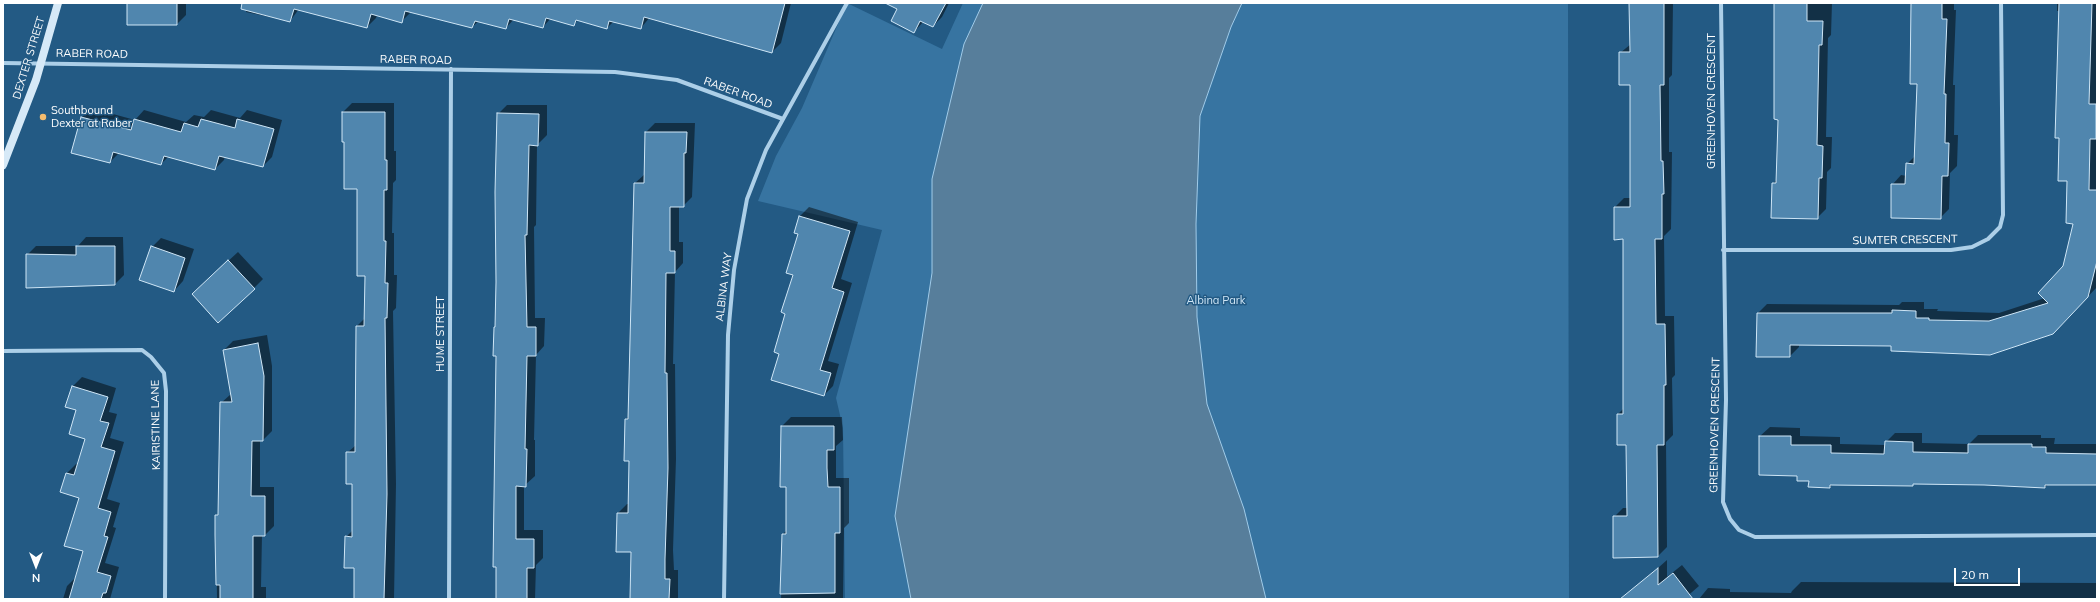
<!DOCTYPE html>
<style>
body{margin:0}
#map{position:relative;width:2100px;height:602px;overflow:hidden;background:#235a84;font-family:Mulish,sans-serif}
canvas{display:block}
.frame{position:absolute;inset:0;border:4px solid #fff;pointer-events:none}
.north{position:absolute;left:16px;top:546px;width:40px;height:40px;-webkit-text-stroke:3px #235a84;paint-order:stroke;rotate:180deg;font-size:11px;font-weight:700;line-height:16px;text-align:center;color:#fff}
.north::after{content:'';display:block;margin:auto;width:14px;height:18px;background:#fff;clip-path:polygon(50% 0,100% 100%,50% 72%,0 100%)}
.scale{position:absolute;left:1954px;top:568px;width:66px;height:18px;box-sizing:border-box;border:2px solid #fff;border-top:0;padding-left:5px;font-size:12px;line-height:14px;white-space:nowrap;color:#fff;-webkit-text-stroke:3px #235a84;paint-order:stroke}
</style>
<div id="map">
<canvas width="2100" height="602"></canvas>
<div class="frame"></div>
<div class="north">N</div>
<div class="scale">20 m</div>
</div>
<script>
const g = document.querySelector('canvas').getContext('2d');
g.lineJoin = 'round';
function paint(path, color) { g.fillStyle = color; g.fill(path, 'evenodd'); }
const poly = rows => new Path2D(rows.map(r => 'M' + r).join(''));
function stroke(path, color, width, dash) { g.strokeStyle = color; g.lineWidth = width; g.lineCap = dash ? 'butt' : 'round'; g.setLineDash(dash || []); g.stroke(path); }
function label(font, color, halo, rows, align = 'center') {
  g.font = font + ' Mulish,sans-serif'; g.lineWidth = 3; g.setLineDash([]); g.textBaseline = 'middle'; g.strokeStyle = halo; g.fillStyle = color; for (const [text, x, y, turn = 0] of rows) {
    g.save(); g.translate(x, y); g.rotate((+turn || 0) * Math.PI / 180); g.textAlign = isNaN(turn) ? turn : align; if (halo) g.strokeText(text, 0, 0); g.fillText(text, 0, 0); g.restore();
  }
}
paint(poly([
 [847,3,942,49,963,3,1568,3,1569,599,845,599,843,428,836,398,882,230,758,201,776,156,802,108]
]), '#3774a1');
const water = poly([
 [983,3,1242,3,1231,27,1200,116,1196,224,1197,317,1207,404,1244,509,1266,599,911,599,895,516,932,273,932,179,964,44,983,3]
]);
paint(water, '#577e9b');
stroke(water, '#a0cbe9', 1);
paint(poly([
 [128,3,186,3,186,15,177,24],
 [248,3,791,3,781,43,772,52,650,17,641,28,614,21,607,28,578,20,574,24,551,18,543,27,514,19,506,28,479,21,472,27,411,12,402,21,377,15,376,18,367,27,299,9,290,21,246,12],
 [901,3,949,3,942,17,933,26,924,21,914,32],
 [1630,3,1673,3,1672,75,1669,78,1669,152,1672,152,1671,229,1664,236,1665,316,1674,316,1675,375,1672,378,1673,435,1666,442,1667,547,1658,556,1614,517,1623,508,1627,508,1627,444,1618,414,1624,408,1624,238,1615,207,1624,198,1631,198,1631,84,1620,53,1631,44],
 [1775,3,1832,3,1831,35,1828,38,1826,137,1832,137,1831,168,1827,172,1826,209,1817,218,1773,184,1777,179,1779,119],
 [1912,3,1954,3,1954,10,1956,10,1953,85,1955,85,1954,135,1958,135,1957,166,1950,173,1949,209,1940,218,1892,185,1901,175,1907,176,1907,164,1916,155,1918,83],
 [2057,3,2097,3,2097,287,2062,324,1990,354,1937,353,1937,351,1892,345,1799,344,1799,347,1790,356,1757,356,1758,313,1767,304,1899,305,1902,302,1924,302,1924,309,1938,309,1937,311,1999,313,2045,298,2064,267,2075,223,2068,180,2060,11,2057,11],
 [352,103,394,103,394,151,396,151,396,180,393,183,392,233,394,233,394,275,397,275,396,308,393,311,396,484,394,599,355,599,355,568,346,537,353,530,353,483,347,453,356,445,357,326,365,318,366,275,358,188,345,141,343,112],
 [507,105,547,105,547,135,537,145,536,225,534,227,535,318,545,318,544,346,536,355,534,440,535,440,535,476,524,486,524,530,543,530,543,558,536,565,535,599,496,599,497,355,494,355,495,327,496,325,498,114],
 [91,108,135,120,144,110,186,122,194,115,204,117,211,110,240,118,247,110,282,120,272,157,263,166,225,156,224,160,215,169,169,156,161,164,119,153,110,162,73,152,82,117],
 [655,123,695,123,692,197,683,206,679,206,679,242,683,242,683,263,675,272,673,364,675,364,676,459,673,550,674,570,678,570,678,599,632,599,632,551,618,513,627,504,630,504,630,460,626,419,629,416,635,183,645,174,646,132],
 [809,207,858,222,841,279,852,283,828,361,839,364,833,386,824,395,780,353,799,233,795,232,800,216],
 [86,237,123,237,124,275,115,284,27,255,36,246,78,246],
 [161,238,194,249,183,281,174,291,152,247],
 [238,252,263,279,254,288,202,285],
 [267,335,272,366,272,431,263,440,260,440,260,487,274,487,274,526,265,535,262,535,261,587,266,587,266,599,217,599,216,516,219,513,221,403,231,394,224,350,233,341],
 [82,377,116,388,109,412,117,414,110,438,124,442,107,499,120,503,113,527,116,528,105,563,119,567,110,599,63,599,67,586,76,577,85,551,80,498,61,492,67,473,76,464,78,465,87,439,78,410,66,406,73,386],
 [791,417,842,417,843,440,836,446,836,478,849,478,849,523,844,528,843,599,781,599,783,534,787,530,787,486,782,426],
 [1770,427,1800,428,1800,436,1840,437,1840,444,1886,445,1886,442,1895,433,1922,433,1922,443,1969,444,1978,435,2041,435,2041,438,2055,438,2054,444,2097,444,2097,484,2049,484,2045,487,1984,484,1833,484,1830,487,1798,475,1760,474,1760,436],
 [1667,560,1667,577,1682,565,1699,586,1684,599,1639,599,1632,591],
 [1801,582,2097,583,2097,599,1699,599,1708,588,1730,589,1730,592,1791,593,1792,591]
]), '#0007');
const building = poly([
 [127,3,177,3,177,25,127,25,127,3],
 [242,3,785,3,772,53,644,17,641,29,609,21,607,29,576,20,574,26,546,18,543,28,509,19,506,29,475,21,472,28,405,11,402,23,371,14,367,28,294,9,290,22,241,9,242,3],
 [885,3,946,3,933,27,920,21,914,33,891,21,897,9,885,3],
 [1629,3,1664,3,1664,85,1660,85,1661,161,1663,161,1664,194,1662,194,1662,239,1655,239,1656,324,1665,324,1666,385,1664,385,1664,445,1657,445,1658,557,1613,558,1613,516,1627,516,1626,445,1617,445,1617,414,1623,414,1623,239,1614,240,1614,207,1630,207,1630,85,1619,85,1619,52,1630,52,1629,3],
 [1774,3,1807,3,1807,21,1823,21,1822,45,1819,45,1817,145,1823,146,1822,178,1819,178,1818,219,1771,218,1772,183,1776,183,1778,120,1774,119,1774,3],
 [1911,3,1942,3,1942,19,1947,19,1944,94,1946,94,1945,143,1949,143,1948,176,1942,176,1941,219,1891,218,1891,184,1905,184,1906,163,1914,164,1917,84,1910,84,1911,3],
 [2059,3,2092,3,2089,104,2096,104,2096,139,2090,139,2089,190,2097,190,2097,261,2088,297,2053,334,1990,355,1891,351,1891,346,1790,345,1790,357,1756,357,1757,313,1892,313,1892,310,1916,311,1916,318,1929,318,1929,320,1989,321,2048,303,2038,293,2063,266,2073,224,2066,223,2067,181,2058,181,2059,138,2055,138,2059,3],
 [342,112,385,112,385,160,387,160,387,190,384,190,384,241,386,241,385,283,388,283,387,318,385,318,387,494,384,599,354,599,354,568,344,568,345,536,352,537,352,484,346,484,346,452,355,452,356,326,364,326,365,276,357,276,357,189,344,189,344,142,342,142,342,112],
 [497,113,539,114,538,146,529,145,527,235,525,235,527,327,536,327,536,356,527,356,525,449,527,449,526,487,516,486,516,539,534,539,534,568,527,568,527,599,496,599,496,567,493,567,496,356,493,356,494,327,495,327,496,282,495,192,497,113],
 [81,117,131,130,134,119,181,132,184,123,198,127,201,119,235,128,237,119,274,129,263,167,219,156,215,170,164,156,161,165,113,152,110,163,71,153,81,117],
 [645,132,687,132,686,153,684,153,684,207,670,207,670,251,675,251,675,273,666,273,665,373,667,373,668,468,665,559,665,579,670,579,669,599,630,599,631,552,616,552,617,513,628,513,629,461,624,461,625,419,628,419,634,183,644,183,645,132],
 [799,216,850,231,832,288,844,292,820,370,831,373,824,396,771,380,779,354,774,352,785,314,781,312,793,275,786,273,798,234,794,233,799,216],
 [76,246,115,246,115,285,26,288,26,254,76,255,76,246],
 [151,246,185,258,174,292,139,280,151,246],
 [228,260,255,289,218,323,192,294,228,260],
 [258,343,264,376,263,441,252,441,251,496,265,496,265,536,253,536,253,599,220,599,220,585,216,585,215,535,215,515,218,515,220,402,232,402,223,350,258,343],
 [72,386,108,397,100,421,109,423,101,447,115,451,98,508,111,512,104,536,108,537,97,572,111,576,106,593,103,593,101,599,69,599,83,551,64,546,79,498,60,492,66,473,74,475,85,439,69,434,76,410,65,407,72,386],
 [781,426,834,426,834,450,827,450,827,468,828,487,840,487,840,533,835,533,835,593,780,594,782,534,786,534,786,487,780,487,781,426],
 [1759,436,1791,436,1791,445,1831,445,1831,453,1884,454,1885,441,1913,442,1913,452,1968,453,1968,444,2032,444,2032,447,2046,447,2046,453,2097,454,2097,485,2045,485,2045,488,1984,485,1913,484,1913,486,1830,485,1830,488,1808,487,1809,481,1797,481,1797,476,1759,475,1759,436],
 [1658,568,1658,585,1673,573,1693,599,1620,599,1658,568]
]);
paint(building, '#5086ae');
stroke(building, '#cfe6f6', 1);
stroke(poly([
 [1721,3,1726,400,1723,502,1730,519,1739,530,1755,537,2097,535],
 [3,63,615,72,677,80,783,119],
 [1723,250,1951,250,1972,247,1988,239,2000,227,2003,215,2001,3],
 [3,351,142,350,151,357,164,373,166,391,165,599],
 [449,599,451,69],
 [724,599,728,335,734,270,747,199,766,150,847,3]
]), '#accfe8', 4);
stroke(poly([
 [3,165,36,80,58,3]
]), '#d6e9f7', 8);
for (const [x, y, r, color] of [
 [43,117,4,"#f4bc6e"]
]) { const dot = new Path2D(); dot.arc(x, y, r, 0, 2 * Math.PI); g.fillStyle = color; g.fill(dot); stroke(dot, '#235a84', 1.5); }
label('11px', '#fff', '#235a84', [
 ["RABER ROAD",92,54,1],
 ["DEXTER STREET",29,58,-73],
 ["RABER ROAD",416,60,1],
 ["RABER ROAD",738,93,20],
 ["GREENHOVEN CRESCENT",1712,101,-90],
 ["SUMTER CRESCENT",1905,240,-1],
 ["ALBINA WAY",724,287,-83],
 ["HUME STREET",441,334,-90],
 ["KAIRISTINE LANE",156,425,-91],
 ["GREENHOVEN CRESCENT",1715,425,-89]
]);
label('11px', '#fff', '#235a84', [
 ["Southbound",51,111],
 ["Dexter at Raber",51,124]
], 'left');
label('11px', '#cfe6f6', '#235a84', [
 ["Albina Park",1216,301]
]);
</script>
